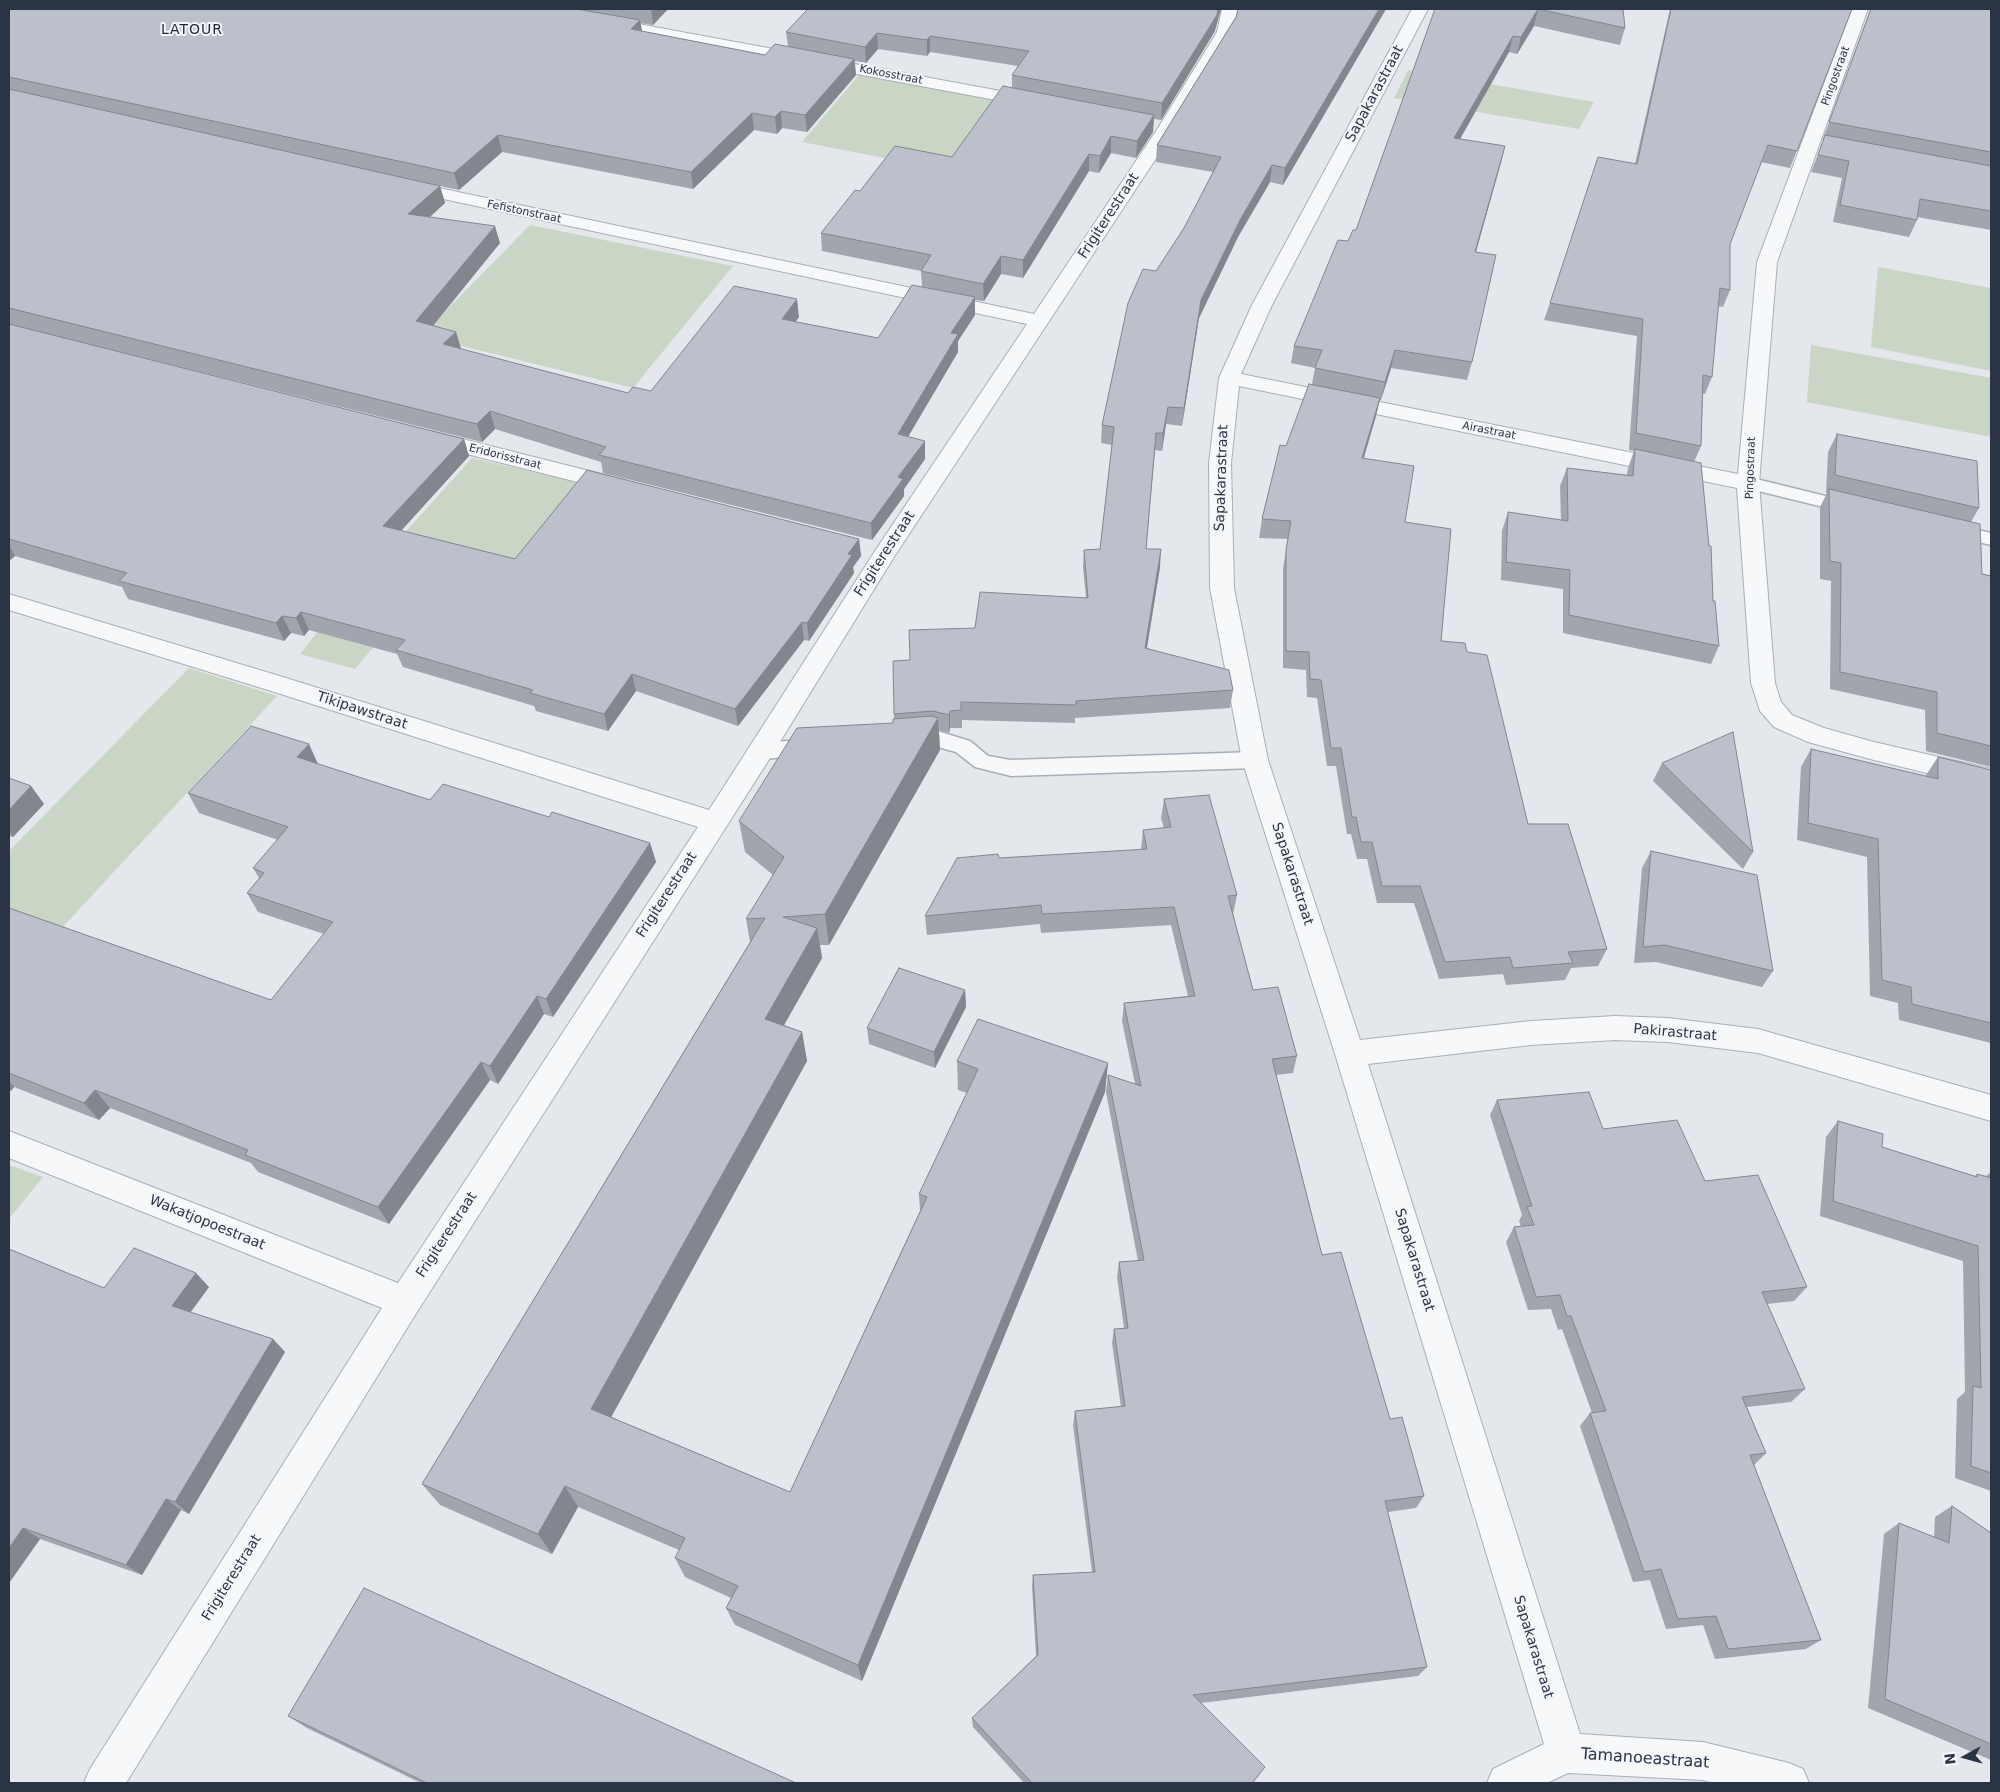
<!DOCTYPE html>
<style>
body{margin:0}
#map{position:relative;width:2000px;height:1792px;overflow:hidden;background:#e4e7ec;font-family:"DejaVu Sans",sans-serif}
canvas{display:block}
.frame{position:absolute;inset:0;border:10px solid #2b3445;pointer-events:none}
.north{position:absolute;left:1940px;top:1732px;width:50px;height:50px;-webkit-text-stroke:4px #f4f6f9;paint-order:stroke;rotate:263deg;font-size:14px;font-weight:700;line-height:20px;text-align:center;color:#2b3445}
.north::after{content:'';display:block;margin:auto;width:18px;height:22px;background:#2b3445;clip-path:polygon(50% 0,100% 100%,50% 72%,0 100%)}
</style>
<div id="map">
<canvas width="2000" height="1792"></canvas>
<div class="frame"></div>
<div class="north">N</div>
</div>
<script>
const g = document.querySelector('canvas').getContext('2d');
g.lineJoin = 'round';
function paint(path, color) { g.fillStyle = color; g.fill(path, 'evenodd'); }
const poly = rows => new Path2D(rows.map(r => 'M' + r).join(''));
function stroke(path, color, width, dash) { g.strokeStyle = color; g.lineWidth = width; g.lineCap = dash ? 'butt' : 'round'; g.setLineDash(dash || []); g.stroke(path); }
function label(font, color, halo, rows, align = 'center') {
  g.font = font + ' "DejaVu Sans",sans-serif'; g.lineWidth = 4; g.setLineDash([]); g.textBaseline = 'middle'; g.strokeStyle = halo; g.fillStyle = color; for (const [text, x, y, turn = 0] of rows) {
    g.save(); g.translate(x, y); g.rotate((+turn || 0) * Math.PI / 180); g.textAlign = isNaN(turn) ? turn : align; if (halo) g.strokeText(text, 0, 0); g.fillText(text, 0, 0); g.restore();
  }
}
paint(poly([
 [1408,70,1594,102,1579,129,1394,98],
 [859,75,999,100,946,170,802,142],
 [530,225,733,266,633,388,421,336],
 [1878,267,1991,288,1991,371,1871,347],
 [1811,345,1991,378,1991,437,1807,402],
 [472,458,586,484,513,567,452,554,355,669,300,654,385,546,392,547],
 [189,668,277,696,59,931,9,913,9,851],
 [9,1165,43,1177,9,1219]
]), '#c9d6c5');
const lane = poly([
 [1748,477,1858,504,1861,508,1858,512,1852,514,1742,487,1739,483,1742,479,1748,477],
 [1951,524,1991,533,1991,545,1944,534,1942,530,1944,526,1951,524],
 [934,730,970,741,988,756,1011,760,1255,752,1262,755,1266,760,1262,765,1255,768,1011,776,975,767,956,752,934,746,909,748,902,745,899,740,902,735,909,732,934,730],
 [814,739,821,742,824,747,821,752,814,755,761,759,754,756,751,751,754,746,761,743,814,739]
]);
const street = poly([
 [1222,9,1238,9,1233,32,1176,128,894,557,770,758,417,1312,126,1783,84,1783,90,1769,382,1308,9,1158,9,1131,398,1283,698,827,268,690,9,610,9,594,286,678,709,810,877,548,1027,324,406,191,400,190,397,186,400,182,406,181,1034,314,1158,128,1217,32,1222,9],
 [1412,9,1428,9,1272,305,1241,374,1738,474,1757,262,1852,9,1868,9,1777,262,1759,483,1775,683,1781,702,1792,715,1824,728,1874,742,1991,769,1991,789,1874,760,1808,742,1774,727,1760,711,1751,683,1737,488,1239,386,1231,463,1234,588,1268,760,1360,1040,1531,1021,1615,1016,1668,1018,1758,1029,1991,1095,1991,1121,1758,1053,1668,1042,1615,1040,1531,1045,1368,1064,1580,1734,1703,1742,1789,1763,1803,1769,1809,1783,1714,1783,1703,1780,1568,1773,1547,1783,1487,1783,1493,1769,1544,1744,1335,1054,1242,760,1210,588,1209,463,1219,378,1252,305,1412,9],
 [606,18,1033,97,1039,98,1041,102,1039,106,1033,107,600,26,598,23,600,20,606,18],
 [431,431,625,480,628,485,625,490,617,492,423,443,420,438,423,433,431,431]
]);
stroke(lane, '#a9aeb7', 3);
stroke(street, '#a9aeb7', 2);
paint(lane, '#f7f8fa');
paint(street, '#f7f8fa');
paint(poly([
 [9,9,668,9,653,25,640,23,642,31,765,55,788,46,786,32,1215,31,1161,120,1154,119,1153,132,1136,158,1111,153,1099,173,1089,171,1023,278,1001,274,984,301,975,300,975,315,958,341,958,352,908,437,925,459,904,489,904,496,872,540,603,473,601,462,495,429,482,442,48,334,464,439,469,456,401,531,515,559,859,539,861,556,853,567,854,573,809,641,804,640,738,726,636,691,608,731,536,711,534,706,403,667,397,654,309,630,304,636,291,633,284,641,128,599,122,587,15,556,9,561],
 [878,49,927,56,930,52,1018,66,1012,75,1012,88,952,157,860,191,821,233,822,251,921,271,922,286,878,338,795,322,799,317,651,391,628,393,461,349,456,332,433,326,500,243,430,217,445,203,440,186,459,190,502,152,693,189,754,130,777,134,782,128,807,132,856,75,855,61,866,63],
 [1386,9,1283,185,1270,182,1238,237,1199,318,1182,426,1166,424,1162,451,1155,450,1146,549,1160,567,1147,648,1233,690,1230,708,1075,718,1075,723,962,720,962,728,950,728,949,733,939,730,940,750,829,945,820,945,822,958,784,1025,802,1032,807,1061,611,1417,790,1492,920,1211,919,1194,967,1093,958,1090,957,1061,1108,1063,1105,1092,862,1681,735,1625,726,1608,731,1598,685,1577,675,1558,679,1550,578,1507,552,1554,440,1505,422,1484,750,942,746,919,773,875,745,852,739,821,893,723,894,719,894,714,910,660,975,628,1086,598,1083,567,1084,550,1100,549,1112,445,1101,443,1102,425,1156,271,1184,228,1213,172,1156,162,1157,145,1236,17],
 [1435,9,1623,9,1625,28,1620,45,1534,26,1517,54,1509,52,1460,139,1505,146,1476,252,1472,362,1467,380,1391,368,1381,400,1380,400,1376,416,1364,458,1405,522,1441,641,1467,652,1528,824,1607,949,1598,966,1571,968,1565,980,1506,985,1503,974,1439,979,1414,903,1377,903,1367,859,1357,859,1351,834,1347,834,1336,766,1327,766,1317,698,1307,697,1306,670,1283,668,1283,568,1288,539,1259,538,1262,519,1286,446,1312,384,1315,368,1291,363,1294,346,1348,241,1356,230],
 [1670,9,1852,9,1790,168,1761,162,1730,244,1730,290,1723,307,1718,306,1712,377,1705,394,1703,394,1701,446,1694,462,1719,646,1711,664,1563,633,1563,589,1501,580,1502,531,1508,512,1561,520,1560,486,1567,468,1627,475,1628,468,1634,451,1629,450,1637,336,1544,320,1550,303,1635,164],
 [1869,9,1991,9,1991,230,1917,217,1917,220,1909,237,1833,222,1842,178,1811,172,1824,139,1823,139,1870,10],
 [1837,434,1979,508,1971,522,1982,574,1991,576,1991,767,1926,751,1925,710,1830,689,1831,581,1820,579,1820,507,1827,493,1826,493,1828,452],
 [1811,749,1926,776,1926,775,1938,757,1991,770,1991,1043,1899,1020,1898,1003,1870,996,1867,857,1797,840,1801,767],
 [1662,763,1753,852,1743,869,1653,781],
 [318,764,430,800,549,817,650,843,656,862,553,1017,544,1014,498,1084,490,1080,389,1224,258,1172,251,1163,110,1108,99,1120,14,1087,11,1091,9,1090,9,908,271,1000,324,934,258,912,247,893,259,878,253,868,278,840,199,813,188,793],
 [9,778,31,786,44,804,13,837,9,836],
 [1164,799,1237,895,1233,914,1253,990,1297,1056,1293,1073,1276,1075,1322,1255,1390,1419,1424,1496,1416,1508,1388,1512,1427,1667,1418,1676,1201,1703,1265,1767,1253,1783,1024,1783,973,1727,972,1718,1036,1656,1032,1587,1033,1575,1092,1572,1073,1425,1075,1411,1121,1407,1112,1343,1114,1329,1124,1328,1117,1277,1119,1262,1138,1261,1106,1092,1108,1075,1135,1084,1122,1021,1124,1003,1188,996,1171,925,1041,933,1040,924,927,935,925,916,999,858,1141,850,1143,830,1164,828,1161,818],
 [1651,851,1773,971,1762,987,1656,962,1634,963,1642,868],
 [965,990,966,1007,935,1068,869,1044,867,1028],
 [1497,1100,1603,1129,1705,1181,1807,1287,1794,1301,1767,1304,1805,1389,1791,1402,1747,1407,1766,1453,1754,1465,1821,1640,1806,1649,1715,1659,1703,1625,1666,1629,1650,1580,1633,1582,1580,1426,1590,1413,1592,1413,1562,1329,1558,1330,1551,1309,1528,1310,1506,1242,1514,1227,1521,1227,1519,1221,1522,1215,1490,1115],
 [1838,1121,1882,1147,1975,1176,1977,1174,1986,1176,1991,1172,1991,1491,1955,1478,1957,1399,1965,1392,1963,1261,1820,1216,1826,1137],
 [9,1249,104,1288,209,1287,190,1312,273,1339,285,1352,189,1514,181,1510,142,1575,40,1539,9,1583],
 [1952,1506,1991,1533,1991,1760,1868,1708,1884,1534,1899,1523,1934,1537,1935,1517],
 [288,1716,796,1783,421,1783,307,1728]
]), '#a1a5ae');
paint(poly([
 [651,9,668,9,653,25],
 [1218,9,1221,9,1215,31,1161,120,1162,103],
 [1379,9,1386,9,1283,185,1285,168],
 [1538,9,1534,26,1517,54,1521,37],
 [640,20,643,36,631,29],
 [877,33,878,49,866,63,865,47],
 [930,36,930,52,927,56,927,40],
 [1513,36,1509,52,1451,155,1454,138],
 [854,59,856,75,807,132,805,115],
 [781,111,782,128,777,134,775,117],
 [752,113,754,130,693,189,691,172],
 [1154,115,1153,132,1136,158,1137,141],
 [498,135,502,152,459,190,454,173],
 [1111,136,1111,153,1099,173,1100,156],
 [1505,146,1501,163,1471,269,1475,252],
 [1089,154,1089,171,1023,278,1023,260],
 [1272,165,1270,182,1238,237,1199,318,1182,426,1184,408,1201,300,1240,220],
 [440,186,445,203,414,231,408,214],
 [495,226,500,243,422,339,416,321],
 [1001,256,1001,274,984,301,983,284],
 [975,297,975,315,958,341,958,352,899,452,898,434,951,333],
 [797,299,799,317,784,337,782,319],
 [456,332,461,349,443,344],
 [1395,350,1391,368,1381,400,1385,382],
 [1380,398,1376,416,1358,476,1362,458],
 [1168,407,1166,424,1162,451,1163,433],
 [490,411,495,429,482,442,477,424],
 [464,439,469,456,389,544,383,526],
 [925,441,925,459,904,489,904,496,872,540,871,523,898,477],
 [859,539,861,556,853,567,854,573,809,641,807,623,848,554],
 [9,545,15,556,9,561],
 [1161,549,1160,567,1144,665,1145,648],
 [301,612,309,630,304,636,296,618],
 [282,616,291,633,284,641,276,623],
 [802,622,804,640,738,726,735,709],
 [632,674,636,691,608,731,604,714],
 [950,711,950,728,949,733,949,715],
 [938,718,940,750,829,945,825,914],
 [309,744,318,764,306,777,297,757],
 [31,786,44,804,13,837,9,831,9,810],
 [650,843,656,862,553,1017,546,999],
 [817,928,822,958,771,1048,765,1019],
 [965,990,966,1007,935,1068,934,1052],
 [537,996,544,1014,498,1084,490,1066],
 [802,1032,807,1061,603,1432,591,1409],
 [481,1062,490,1080,389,1224,378,1207],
 [1108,1063,1105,1092,862,1681,858,1665],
 [9,1081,14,1087,11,1091,9,1089],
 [95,1090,110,1108,99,1120,84,1103],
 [196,1273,209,1287,185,1320,172,1306],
 [273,1339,285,1352,189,1514,175,1502],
 [565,1486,578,1507,552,1554,538,1534],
 [166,1499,181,1510,142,1575,126,1565],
 [23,1528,40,1539,9,1583,9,1548]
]), '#83868d');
const building = poly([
 [9,9,576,9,640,20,631,29,765,55,775,44,854,59,805,115,781,111,775,117,752,113,691,172,498,135,454,173,9,77,9,9],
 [808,9,1218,9,1217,15,1162,103,1012,75,1029,51,930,36,927,40,877,33,865,47,786,32,808,9],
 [1238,9,1379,9,1285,168,1272,165,1240,220,1201,300,1184,408,1168,407,1163,433,1156,433,1146,549,1161,549,1145,648,1229,670,1233,690,1076,701,1076,705,961,702,961,710,950,711,949,715,933,711,894,714,893,661,910,660,909,630,975,628,980,592,1088,598,1084,550,1100,549,1114,427,1102,425,1128,303,1143,269,1156,271,1184,228,1221,157,1157,145,1236,17,1238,9],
 [1435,9,1623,9,1625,28,1538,9,1521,37,1513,36,1454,138,1505,146,1475,252,1496,255,1472,362,1395,350,1385,382,1315,368,1322,350,1294,346,1338,240,1348,241,1353,230,1356,230,1435,9],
 [1671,9,1852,9,1797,151,1768,145,1730,244,1730,290,1720,288,1712,377,1703,375,1701,446,1636,433,1643,319,1550,303,1598,157,1637,164,1671,9],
 [1871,9,1991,9,1991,152,1829,122,1871,9],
 [1003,86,1154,115,1137,141,1111,136,1100,156,1089,154,1023,260,1001,256,983,284,921,271,931,255,821,233,855,190,860,191,895,146,952,157,1003,86],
 [9,89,440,186,408,214,495,226,416,321,456,332,443,344,628,393,633,387,651,391,734,286,797,299,782,319,878,338,912,285,975,297,951,333,958,334,898,434,925,441,898,477,903,479,871,523,599,455,606,447,490,411,477,424,9,308,9,89],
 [1825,135,1991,166,1991,211,1920,199,1917,220,1840,205,1849,161,1818,155,1825,135],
 [9,324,464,439,383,526,515,559,587,470,859,539,848,554,852,555,807,623,802,622,735,709,632,674,604,714,530,693,533,690,396,650,405,640,301,612,296,618,282,616,276,623,119,581,127,573,9,539,9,324],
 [1309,384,1380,398,1362,458,1414,466,1405,522,1451,529,1441,641,1465,643,1467,652,1487,655,1528,824,1568,824,1607,949,1568,952,1573,963,1513,968,1510,957,1445,962,1420,886,1382,886,1372,842,1361,842,1356,817,1352,817,1341,748,1331,748,1321,680,1310,679,1309,652,1286,651,1286,550,1291,521,1262,519,1280,445,1286,446,1309,384],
 [1837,434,1977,461,1979,508,1835,475,1837,434],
 [1635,449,1701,463,1709,546,1711,546,1713,601,1715,601,1719,646,1569,615,1570,570,1506,562,1508,512,1568,521,1567,468,1633,476,1635,449],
 [1829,489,1980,524,1982,574,1991,576,1991,746,1937,733,1937,692,1840,672,1841,563,1830,561,1829,489],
 [932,716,938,718,825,914,783,917,817,928,765,1019,802,1032,591,1409,790,1492,927,1197,919,1194,978,1069,957,1061,978,1019,1108,1063,858,1665,726,1608,738,1586,675,1558,685,1538,565,1486,538,1534,422,1484,765,918,746,919,784,857,739,821,797,728,893,723,893,719,932,716],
 [251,726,309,744,297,757,430,800,443,784,549,817,552,812,650,843,546,999,537,996,490,1066,481,1062,378,1207,245,1155,248,1150,95,1090,84,1103,9,1073,9,908,271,1000,333,922,247,893,264,873,253,868,288,827,188,793,251,726],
 [1733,732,1753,852,1662,763,1733,732],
 [1811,749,1938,779,1938,757,1991,770,1991,1023,1912,1004,1911,987,1882,980,1878,839,1808,823,1811,749],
 [9,778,31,786,9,810,9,778],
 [1209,795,1237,895,1228,896,1253,990,1278,987,1297,1056,1272,1059,1322,1255,1341,1252,1390,1419,1402,1417,1424,1496,1385,1501,1427,1667,1193,1695,1265,1767,1252,1783,1032,1783,972,1718,1038,1655,1033,1575,1095,1572,1075,1411,1125,1406,1114,1329,1128,1328,1119,1262,1144,1260,1108,1075,1141,1086,1124,1003,1195,996,1174,907,1042,914,1041,905,925,916,957,858,998,854,999,858,1147,849,1143,830,1171,827,1164,799,1209,795],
 [1651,851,1757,875,1773,971,1665,945,1643,947,1651,851],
 [899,968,965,990,934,1052,867,1028,899,968],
 [1589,1092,1603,1129,1677,1120,1705,1181,1758,1175,1807,1287,1762,1292,1805,1389,1742,1397,1766,1453,1750,1455,1821,1640,1728,1649,1716,1616,1678,1619,1661,1569,1644,1572,1590,1413,1606,1411,1571,1316,1567,1316,1560,1295,1536,1297,1514,1227,1534,1225,1527,1207,1532,1206,1497,1100,1589,1092],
 [1838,1121,1883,1134,1882,1147,1977,1177,1977,1174,1991,1178,1991,1473,1971,1466,1973,1386,1981,1388,1978,1246,1833,1201,1838,1121],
 [134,1248,196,1273,172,1306,273,1339,175,1502,166,1499,126,1565,23,1528,9,1548,9,1249,104,1288,134,1248],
 [1952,1506,1991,1533,1991,1744,1885,1699,1899,1523,1949,1543,1952,1506],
 [364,1588,796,1783,427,1783,288,1716,364,1588]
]);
paint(building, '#bbc0ca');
stroke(building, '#83868d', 1);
label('11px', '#2b3445', '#f4f6f9', [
 ["Kokosstraat",891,75,11],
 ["Pingostraat",1836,76,-70],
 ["Fefistonstraat",524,212,12],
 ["Airastraat",1489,431,11],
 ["Eridorisstraat",505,457,14],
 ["Pingostraat",1751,468,-88]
]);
g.letterSpacing = '1px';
label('14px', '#1d2536', '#f4f6f9', [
 ["LATOUR",192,30]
]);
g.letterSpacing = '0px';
label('14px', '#2b3445', '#f4f6f9', [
 ["Sapakarastraat",1375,94,-62],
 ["Frigiterestraat",1109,216,-57],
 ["Sapakarastraat",1222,478,-88],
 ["Frigiterestraat",885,554,-57],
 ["Tikipawstraat",362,711,18],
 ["Sapakarastraat",1292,874,72],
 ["Frigiterestraat",667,895,-57],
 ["Pakirastraat",1675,1033,5],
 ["Wakatjopoestraat",207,1223,22],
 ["Frigiterestraat",447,1235,-57],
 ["Sapakarastraat",1414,1260,73],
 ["Frigiterestraat",232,1578,-58],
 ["Sapakarastraat",1533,1647,73]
]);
label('16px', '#2b3445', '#f4f6f9', [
 ["Tamanoeastraat",1645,1759,4]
]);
</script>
